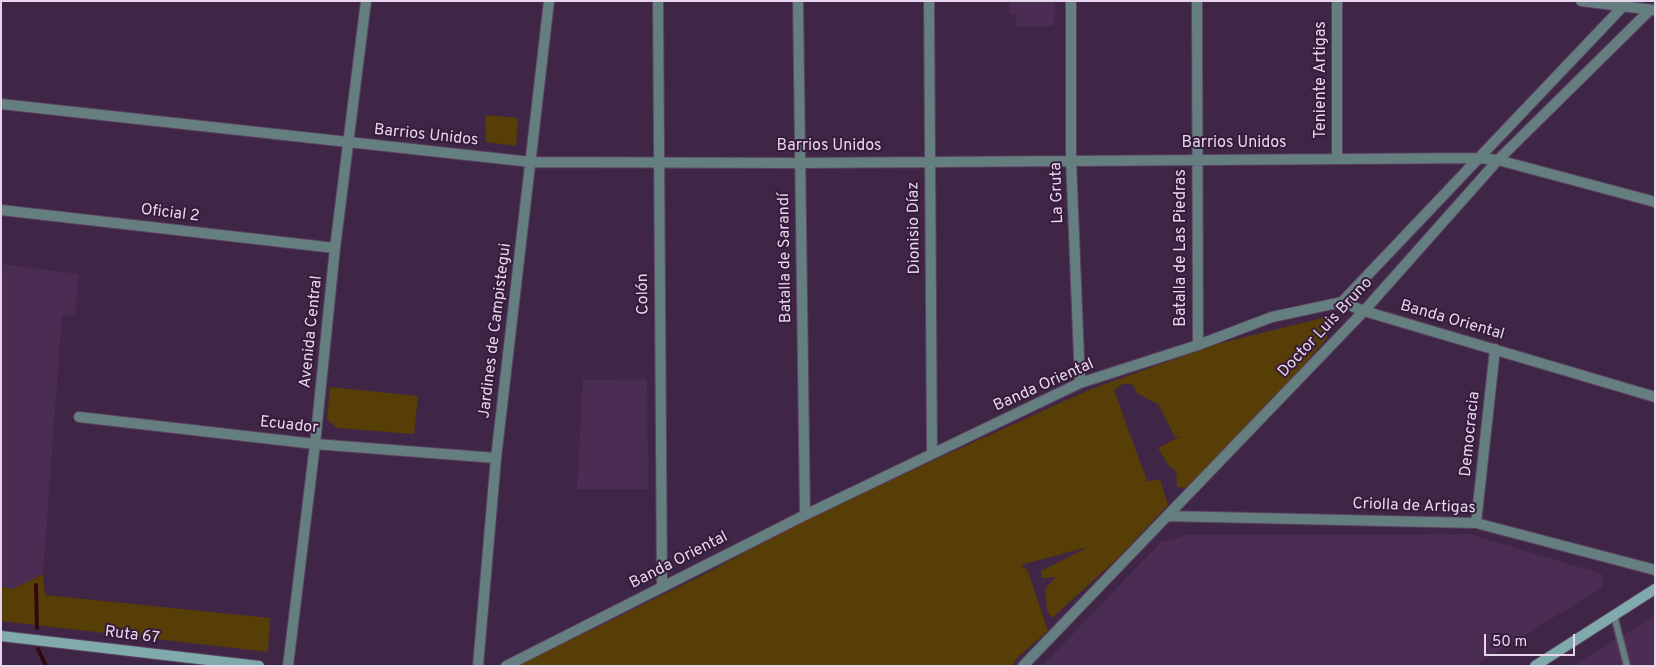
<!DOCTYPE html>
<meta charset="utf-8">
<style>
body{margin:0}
#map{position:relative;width:1656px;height:667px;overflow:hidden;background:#402646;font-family:Overpass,sans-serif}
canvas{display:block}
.frame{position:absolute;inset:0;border:2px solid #e7d6eb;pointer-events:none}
.scale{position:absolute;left:1484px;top:634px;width:91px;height:22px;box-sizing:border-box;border:2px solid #e7d6eb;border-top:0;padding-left:6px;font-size:15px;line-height:18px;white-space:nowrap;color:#e7d6eb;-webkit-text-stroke:4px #351c3b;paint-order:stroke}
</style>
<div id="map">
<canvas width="1656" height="667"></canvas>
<div class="frame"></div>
<div class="scale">50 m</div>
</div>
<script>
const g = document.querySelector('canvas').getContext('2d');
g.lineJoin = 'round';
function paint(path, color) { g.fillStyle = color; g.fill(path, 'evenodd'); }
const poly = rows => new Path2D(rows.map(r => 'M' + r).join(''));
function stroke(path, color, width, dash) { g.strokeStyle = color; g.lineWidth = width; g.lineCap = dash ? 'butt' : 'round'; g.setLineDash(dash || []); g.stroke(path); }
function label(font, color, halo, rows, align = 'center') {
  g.font = font + ' Overpass,sans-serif'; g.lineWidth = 4; g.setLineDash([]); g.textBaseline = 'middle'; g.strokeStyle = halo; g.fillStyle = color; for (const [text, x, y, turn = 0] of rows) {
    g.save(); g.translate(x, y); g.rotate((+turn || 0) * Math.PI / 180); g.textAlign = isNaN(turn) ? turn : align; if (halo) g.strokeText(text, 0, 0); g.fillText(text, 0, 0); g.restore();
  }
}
paint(poly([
 [1010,1,1055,1,1054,26,1016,27,1016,14,1009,14],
 [1,264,79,274,75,316,62,315,43,574,13,589,1,587],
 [647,379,648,489,577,489,583,380],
 [1469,534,1602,574,1602,588,1474,666,1042,666,1160,543,1187,535],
 [1655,614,1655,666,1572,666,1635,628]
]), '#4b2c53');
paint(poly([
 [485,115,518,118,516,146,486,142],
 [1326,317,1331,320,1331,326,1327,338,1286,386,1186,488,1177,487,1176,471,1169,466,1158,448,1181,436,1175,437,1158,404,1138,394,1132,384,1123,384,1114,390,1147,481,1160,480,1168,505,1116,560,1052,618,1047,611,1045,589,1056,577,1042,578,1041,571,1088,547,1021,565,1028,571,1048,631,1019,656,1012,666,518,666,705,574,813,515,1091,389,1217,344],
 [330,387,418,396,414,434,337,428,327,419],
 [43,574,45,595,270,618,268,652,1,621,1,587,13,589]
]), '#573d06');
stroke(poly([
 [36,585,37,628],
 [38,649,46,666]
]), '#32080c', 4);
const lane = poly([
 [1614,615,1627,666]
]);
const street = poly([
 [658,1,662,586],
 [798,1,805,515],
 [929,1,932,454],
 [1071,1,1071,160,1080,383],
 [1197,1,1198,345],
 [1337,1,1337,158],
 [1581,1,1654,10],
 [1,104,531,162,799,163,1477,158,1498,160,1655,202],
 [1,210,335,248],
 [1342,302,1628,1],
 [79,417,315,444,496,458],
 [1167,516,1476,523,1655,570],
 [1476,523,1495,349],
 [288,666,315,444,335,248,366,1],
 [478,666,496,458,549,1],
 [506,666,805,515,1080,383,1198,345,1272,317,1342,302,1364,311,1655,397],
 [1023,666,1364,311,1498,160,1650,10]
]);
const secondary = poly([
 [1,636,259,666],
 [1535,666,1655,589]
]);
stroke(lane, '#5b4260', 9);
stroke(street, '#5b4260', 12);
stroke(secondary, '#5b4260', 12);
stroke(lane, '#657e80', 6);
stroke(street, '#657e80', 10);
stroke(secondary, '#81aaac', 10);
label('16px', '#e7d6eb', '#351c3b', [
 ["Teniente Artigas",1322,80,-90],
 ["Barrios Unidos",426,136,6],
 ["Barrios Unidos",1234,144],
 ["Barrios Unidos",829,147],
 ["La Gruta",1058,193,-92],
 ["Oficial 2",170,214,7],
 ["Dionisio Díaz",915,228,-91],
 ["Batalla de Las Piedras",1182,248,-90],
 ["Batalla de Sarandí",786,258,-91],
 ["Colón",644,294,-91],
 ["Banda Oriental",1452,321,16],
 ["Doctor Luis Bruno",1326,328,-47],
 ["Jardines de Campistegui",496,331,-83],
 ["Avenida Central",312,332,-84],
 ["Banda Oriental",1044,386,-24],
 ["Ecuador",289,426,6],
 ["Democracia",1471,434,-84],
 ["Criolla de Artigas",1414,507,2],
 ["Banda Oriental",679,561,-27],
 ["Ruta 67",132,636,7]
]);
</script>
